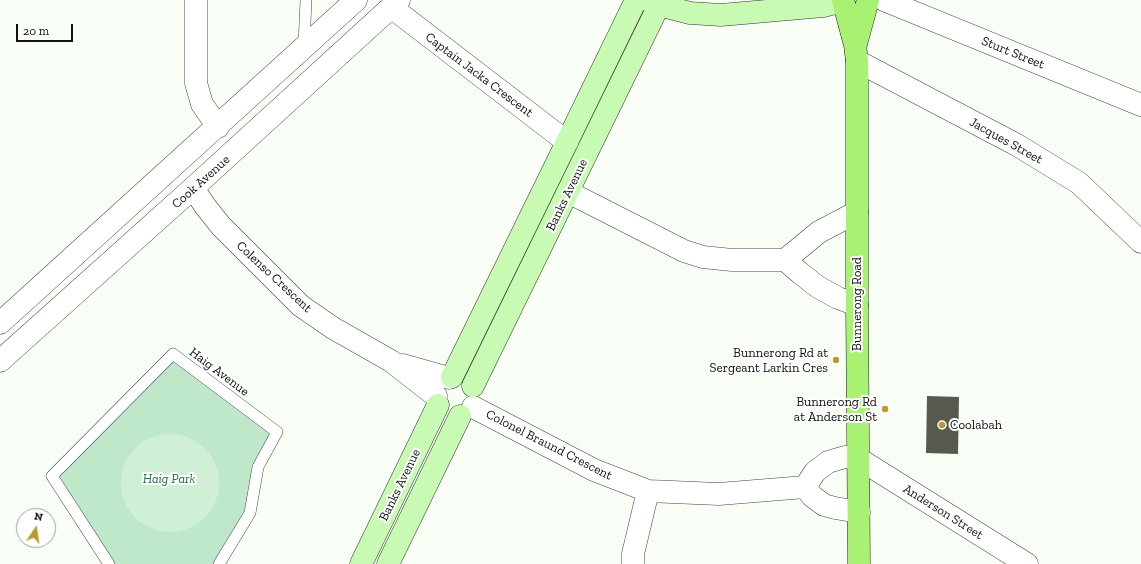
<!DOCTYPE html>
<style>
body{margin:0}
#map{position:relative;width:1141px;height:564px;overflow:hidden;background:#f8fef5;font-family:"Zilla Slab",serif}
canvas{display:block}
.north{position:absolute;left:16px;top:508px;width:40px;height:40px;box-sizing:border-box;background:#fff;border:1px solid #9f9f9f;border-radius:50%;rotate:13deg;font-size:11px;font-weight:700;line-height:16px;text-align:center;color:#101010}
.north::after{content:'';display:block;margin:auto;width:14px;height:18px;background:#ba9a2f;clip-path:polygon(50% 0,100% 100%,50% 72%,0 100%)}
.scale{position:absolute;left:16px;top:24px;width:57px;height:18px;box-sizing:border-box;border:2px solid #101010;border-top:0;padding-left:5px;font-size:12px;line-height:14px;white-space:nowrap;color:#101010;-webkit-text-stroke:3px #fff;paint-order:stroke}
</style>
<div id="map">
<canvas width="1141" height="564"></canvas>
<div class="north">N</div>
<div class="scale">20 m</div>
</div>
<script>
const g = document.querySelector('canvas').getContext('2d');
g.lineJoin = 'round';
function paint(path, color) { g.fillStyle = color; g.fill(path, 'evenodd'); }
const poly = rows => new Path2D(rows.map(r => 'M' + r).join(''));
function stroke(path, color, width, dash) { g.strokeStyle = color; g.lineWidth = width; g.lineCap = dash ? 'butt' : 'round'; g.setLineDash(dash || []); g.stroke(path); }
function label(font, color, halo, rows, align = 'center') {
  g.font = font + ' "Zilla Slab",serif'; g.lineWidth = 4; g.setLineDash([]); g.textBaseline = 'middle'; g.strokeStyle = halo; g.fillStyle = color; for (const [text, x, y, turn = 0] of rows) {
    g.save(); g.translate(x, y); g.rotate((+turn || 0) * Math.PI / 180); g.textAlign = isNaN(turn) ? turn : align; if (halo) g.strokeText(text, 0, 0); g.fillText(text, 0, 0); g.restore();
  }
}
paint(poly([
 [173,354,277,432,258,467,250,513,219,564,109,564,52,476]
]), '#bfe8cb');
paint(poly([
 '121 483a49 49 0 1 1 98 0a49 49 0 1 1-98 0Z'
]), '#d0f0d5');
paint(poly([
 [927,396,959,397,958,454,926,453]
]), '#56594d');
const lane = poly([
 [304,45,306,0],
 [109,564,52,476,173,354,277,432,258,467,250,513,219,564]
]);
const street = poly([
 [196,0,196,83,202,104,218,127],
 [884,0,1141,105],
 [391,7,567,142],
 [857,61,1017,145,1079,183,1141,242],
 [193,188,205,206,221,226,301,306,333,328,391,361,436,396],
 [568,192,684,251,703,257,732,260,785,260,819,232,857,212],
 [785,260,800,273,818,287,838,298,857,305],
 [0,323,356,0],
 [0,361,193,188,399,0],
 [403,365,449,378],
 [473,407,594,470,648,491,719,494,805,487,815,472,828,462,845,457,859,457],
 [859,459,1027,564],
 [805,487,812,496,824,505,835,508,859,512],
 [633,564,633,554,648,491]
]);
const secondary = poly([
 [648,0,659,5,690,13,721,15,823,6,843,1],
 [452,377,567,142,636,0],
 [473,386,659,5],
 [361,564,438,405],
 [388,564,460,416]
]);
const primary = poly([
 [843,0,855,45,857,61,857,305,859,564],
 [856,44,868,0]
]);
stroke(lane, '#434343', 12);
stroke(street, '#434343', 23);
stroke(secondary, '#323232', 23);
stroke(primary, '#212121', 23);
stroke(lane, '#fff', 11);
stroke(street, '#fff', 22);
stroke(secondary, '#c8fab4', 22);
stroke(primary, '#a8f172', 22);
for (const [x, y, r, color] of [
 [836,360,4,"#ba9a2f"],
 [885,409,4,"#ba9a2f"],
 [942,425,4,"#ba9a2f"]
]) { const dot = new Path2D(); dot.arc(x, y, r, 0, 2 * Math.PI); g.fillStyle = color; g.fill(dot); stroke(dot, '#fff', 1.5); }
label('13px', '#101010', '#fff', [
 ["Sturt Street",1013,53,22],
 ["Captain Jacka Crescent",479,75,37],
 ["Jacques Street",1006,141,29],
 ["Cook Avenue",201,182,-42],
 ["Banks Avenue",567,195,-64],
 ["Colenso Crescent",274,277,43],
 ["Bunnerong Road",857,304,-90],
 ["Haig Avenue",219,372,37],
 ["Colonel Braund Crescent",549,445,27],
 ["Banks Avenue",400,485,-64],
 ["Anderson Street",943,512,32]
]);
label('13px', '#101010', '#fff', [
 ["Bunnerong Rd at",828,353],
 ["Sergeant Larkin Cres",828,368],
 ["Bunnerong Rd",877,402],
 ["at Anderson St",877,417],
 ["Coolabah",950,425,"left"]
], 'right');
label('italic 13px', '#23664c', '#fff', [
 ["Haig Park",169,479]
]);
</script>
